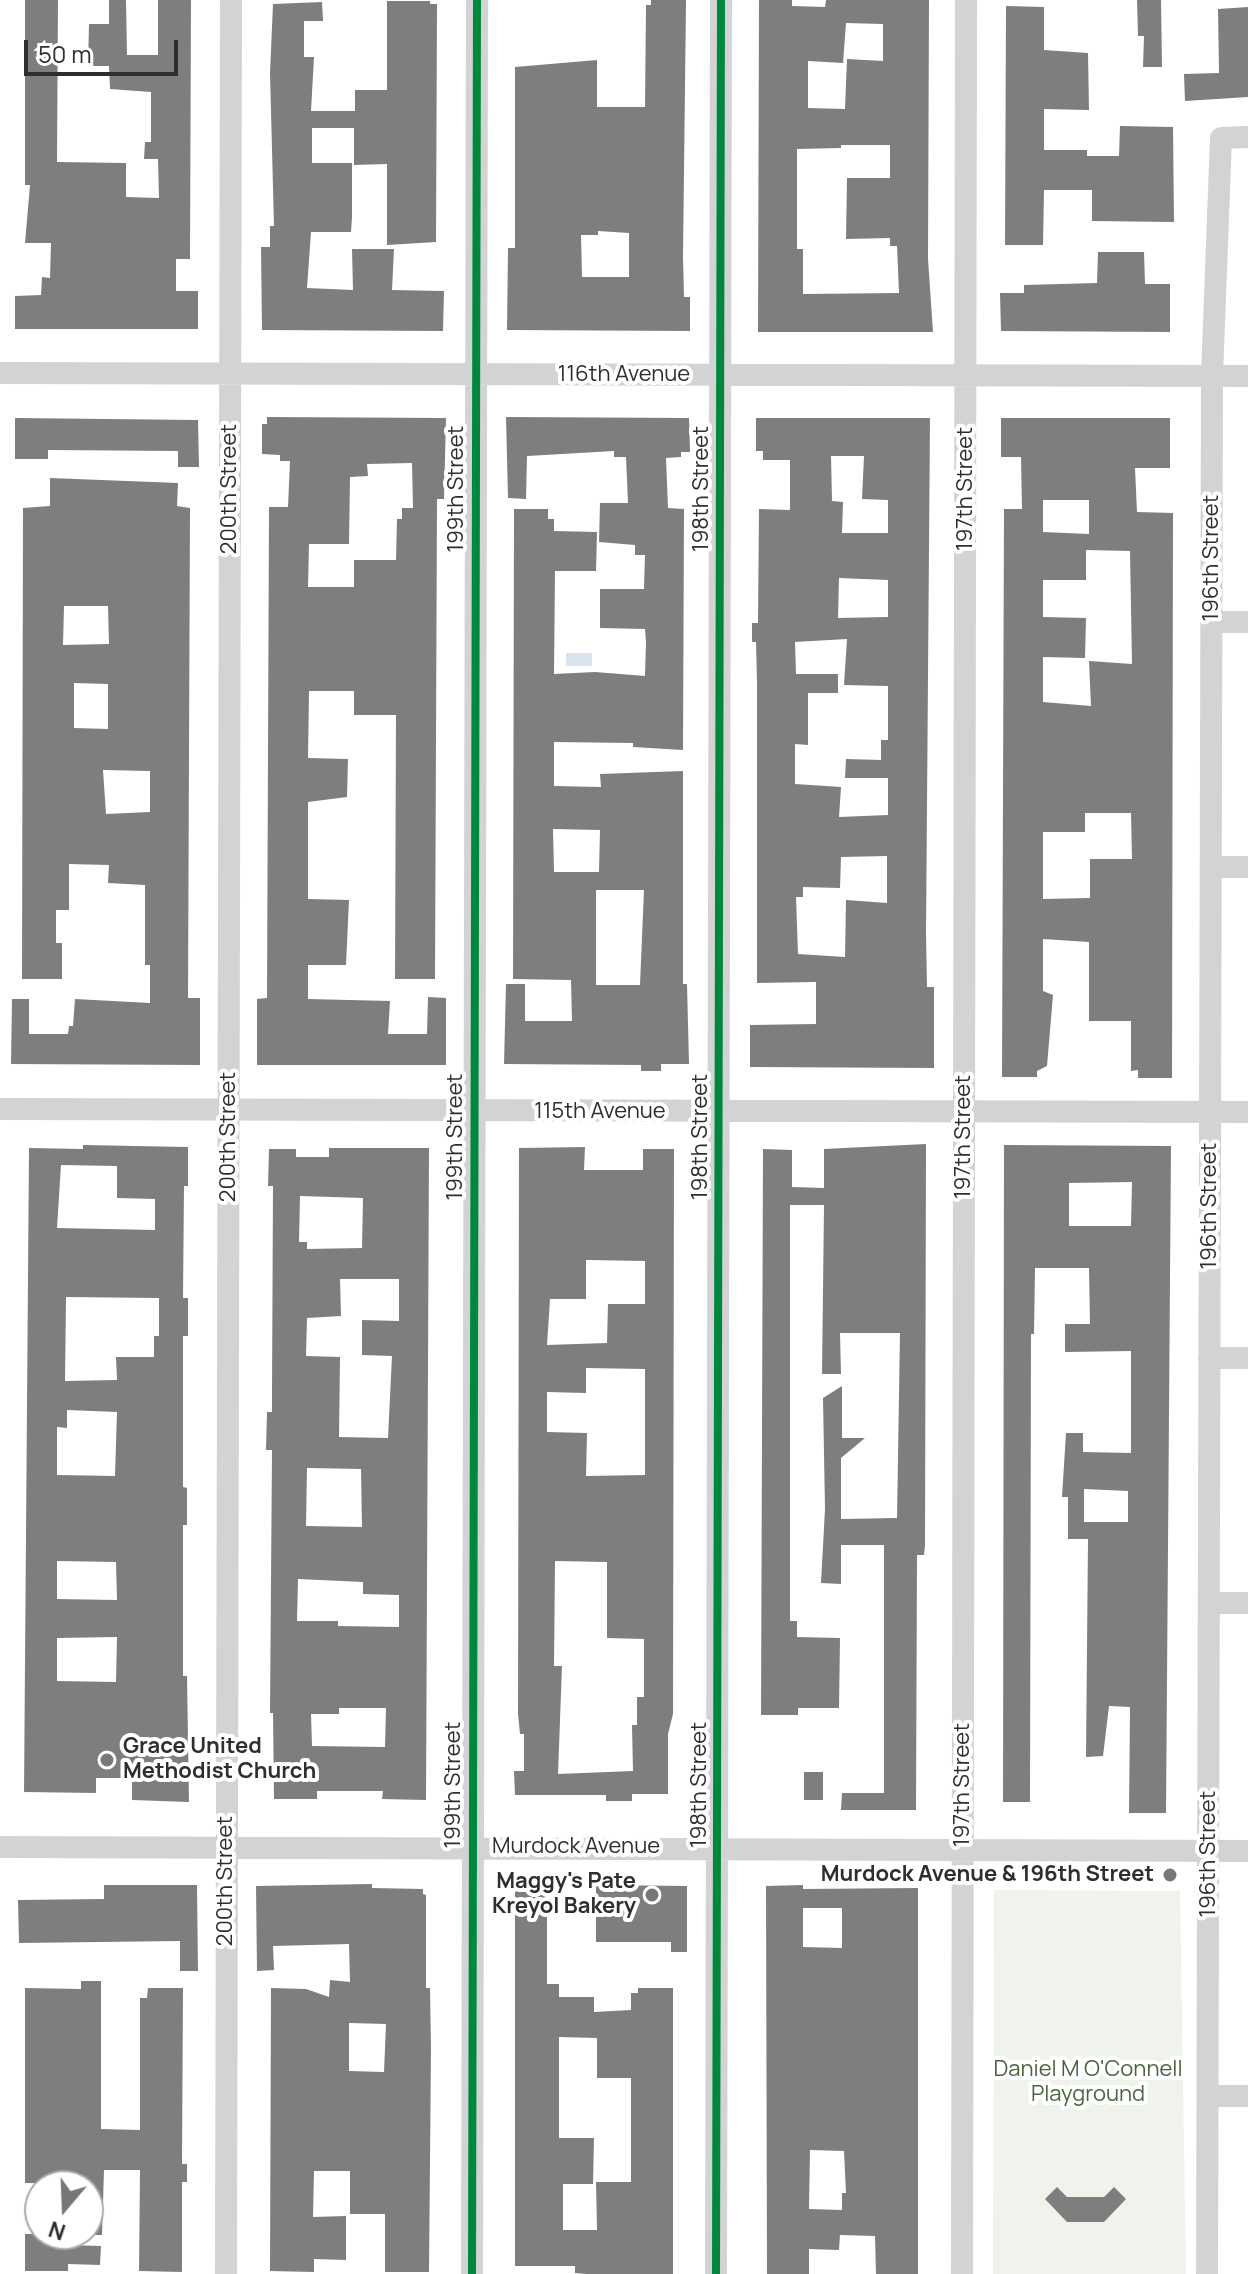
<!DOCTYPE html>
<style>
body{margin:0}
#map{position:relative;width:1248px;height:2274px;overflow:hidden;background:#fff;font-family:Manrope,sans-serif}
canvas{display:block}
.north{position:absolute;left:24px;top:2170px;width:80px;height:80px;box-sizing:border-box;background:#fff;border:2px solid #ababab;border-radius:50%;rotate:199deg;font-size:22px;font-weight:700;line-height:32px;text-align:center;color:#2e2e2e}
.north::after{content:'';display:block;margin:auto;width:28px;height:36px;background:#777;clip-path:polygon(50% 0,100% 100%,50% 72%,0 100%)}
.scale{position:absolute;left:24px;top:40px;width:154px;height:36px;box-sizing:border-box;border:4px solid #2e2e2e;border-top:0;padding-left:10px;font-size:24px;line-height:28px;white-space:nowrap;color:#2e2e2e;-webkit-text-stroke:6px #fff;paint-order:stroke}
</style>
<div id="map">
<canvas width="1248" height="2274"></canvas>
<div class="north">N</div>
<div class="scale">50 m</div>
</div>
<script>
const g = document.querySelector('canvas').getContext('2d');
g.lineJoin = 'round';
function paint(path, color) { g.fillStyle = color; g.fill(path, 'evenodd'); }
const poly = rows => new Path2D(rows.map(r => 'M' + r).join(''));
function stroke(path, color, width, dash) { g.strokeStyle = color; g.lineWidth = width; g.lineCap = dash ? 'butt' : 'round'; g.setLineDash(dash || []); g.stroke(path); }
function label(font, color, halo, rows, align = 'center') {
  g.font = font + ' Manrope,sans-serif'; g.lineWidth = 8; g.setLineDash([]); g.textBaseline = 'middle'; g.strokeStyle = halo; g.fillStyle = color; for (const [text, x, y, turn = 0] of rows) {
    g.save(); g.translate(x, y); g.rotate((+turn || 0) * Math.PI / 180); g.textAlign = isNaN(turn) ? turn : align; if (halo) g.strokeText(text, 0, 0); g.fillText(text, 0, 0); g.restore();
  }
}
paint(poly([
 [994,1890,1180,1891,1186,2274,993,2274]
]), '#eff3ec');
paint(poly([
 [566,653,592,653,592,666,566,666]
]), '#dae4ef');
paint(poly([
 [25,0,58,0,57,162,126,163,126,197,159,198,158,159,144,159,145,142,151,142,151,92,110,89,109,66,88,66,89,24,109,24,109,0,126,0,127,55,158,55,158,0,191,0,190,259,176,259,176,291,198,291,198,329,15,329,15,296,41,295,42,277,50,278,51,243,25,243,30,185,25,185],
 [651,0,686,0,683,257,684,297,690,297,690,331,507,330,508,248,515,248,515,67,597,60,597,107,645,107,646,5,651,5],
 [598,231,629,233,629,277,582,277,581,235,598,235],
 [759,0,792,0,792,6,825,7,826,0,929,0,928,259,933,332,758,332],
 [846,23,883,24,883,61,847,59,845,109,808,108,808,61,843,63],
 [841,145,890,145,890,178,847,178,846,239,890,238,890,246,897,246,899,293,803,294,803,249,797,249,797,149,841,148],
 [1137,0,1161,0,1162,67,1143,67,1144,36,1138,36],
 [387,1,430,1,430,4,437,4,436,242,387,245,387,164,354,165,354,128,312,128,312,163,352,163,352,217,351,232,311,232,307,288,353,290,352,249,394,249,392,290,444,291,443,331,262,330,261,247,270,247,270,226,274,226,270,73,273,4,322,2,323,21,304,21,304,57,314,57,311,111,355,111,355,90,387,90],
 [1006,6,1044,7,1044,50,1088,53,1089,110,1044,109,1044,150,1087,150,1087,156,1119,156,1120,126,1173,127,1174,222,1092,221,1092,190,1044,190,1043,245,1005,245],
 [1248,7,1248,97,1185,101,1184,74,1219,73,1218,9],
 [1098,252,1144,252,1145,284,1170,284,1170,332,1001,331,1000,293,1024,293,1024,285,1097,283],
 [267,417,446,418,444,499,437,499,435,979,395,979,396,715,354,715,354,691,309,691,308,758,348,759,347,797,308,802,308,899,349,900,346,965,308,965,308,999,390,1001,388,1034,427,1034,428,997,446,998,446,1065,257,1065,257,999,267,998,269,507,288,507,290,461,280,461,280,455,262,454,262,424,267,424],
 [412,463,413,508,402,508,402,519,397,519,396,560,354,560,354,587,308,587,309,544,349,544,350,477,368,476,367,464],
 [506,417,689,418,690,452,681,452,681,457,666,458,668,508,684,509,683,750,633,747,633,743,554,742,554,786,601,787,600,774,683,771,683,984,687,984,689,1064,661,1064,661,1071,641,1071,641,1065,504,1064,506,984,525,984,525,1021,572,1021,571,980,513,979,514,509,548,509,548,519,554,519,554,531,597,532,596,571,555,571,554,674,595,672,645,676,646,642,645,629,600,628,600,589,644,589,645,555,635,555,635,545,599,542,600,503,628,503,626,457,614,457,614,451,527,456,526,499,508,498],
 [553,829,600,830,599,872,554,872],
 [596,890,644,890,640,985,596,985],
 [15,418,198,420,199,467,178,467,178,451,48,450,48,459,15,459],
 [756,418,930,418,926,934,927,987,934,987,934,1068,750,1067,750,1025,816,1024,816,982,757,983,757,682,756,642,752,642,752,623,758,623,759,509,790,510,790,460,763,460,763,451,756,451],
 [831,456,864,456,862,499,888,500,888,533,842,533,843,502,832,501],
 [839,578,888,580,888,617,838,618],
 [847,639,844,685,888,686,888,740,881,740,881,760,846,759,845,778,888,778,888,815,839,817,841,787,795,784,795,744,808,745,808,693,838,693,838,674,796,674,795,642],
 [887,856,887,903,846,900,845,957,798,954,796,897,803,897,803,887,840,888,841,857],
 [1001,418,1170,418,1170,468,1135,468,1137,512,1173,513,1172,1078,1138,1078,1138,1070,1131,1071,1131,1021,1089,1021,1089,942,1043,939,1043,991,1053,995,1047,1066,1037,1071,1037,1077,1002,1077,1004,509,1022,509,1021,457,1001,457],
 [1043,500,1089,500,1089,534,1043,532],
 [1086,550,1130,551,1132,664,1089,661,1091,706,1043,702,1043,657,1085,658,1086,618,1043,617,1043,580,1086,580],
 [1085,813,1131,813,1132,859,1090,859,1090,898,1043,899,1043,832,1085,832],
 [50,478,178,483,177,506,190,508,188,998,200,998,200,1065,11,1064,12,999,29,999,29,1034,68,1034,69,1026,73,1026,75,999,150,1003,150,965,145,965,145,885,108,883,109,865,69,864,69,910,56,910,56,943,62,943,62,979,22,979,23,508,50,506],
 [64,606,108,606,109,644,63,645],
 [74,683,108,684,108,729,74,728],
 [103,770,150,771,150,812,106,814],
 [926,1144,925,1545,924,1555,917,1555,916,1810,841,1810,842,1793,884,1793,884,1545,841,1545,841,1584,821,1583,825,1509,823,1398,842,1386,842,1438,865,1438,841,1458,841,1519,897,1518,900,1333,840,1333,841,1374,822,1374,824,1205,790,1205,790,1621,797,1621,797,1637,840,1638,839,1708,798,1708,798,1715,761,1715,763,1149,792,1150,792,1187,824,1188,824,1149],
 [83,1145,188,1147,188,1186,184,1186,183,1298,188,1298,188,1336,183,1336,183,1487,187,1488,187,1525,183,1525,183,1676,187,1676,189,1802,132,1800,132,1778,96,1778,96,1793,24,1792,29,1148,83,1149],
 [61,1165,117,1166,117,1198,155,1199,155,1230,57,1228],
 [66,1297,159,1298,159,1336,154,1336,154,1357,116,1357,117,1380,65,1381],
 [67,1410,117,1412,115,1476,57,1475,57,1427,67,1428],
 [57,1561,116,1562,117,1600,57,1599],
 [117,1637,116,1682,57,1681,57,1638],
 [1004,1145,1171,1146,1166,1813,1129,1813,1130,1707,1109,1706,1103,1756,1086,1757,1088,1539,1068,1539,1068,1497,1062,1497,1066,1433,1083,1433,1083,1452,1131,1453,1131,1351,1065,1352,1065,1324,1090,1324,1089,1268,1035,1268,1034,1334,1031,1334,1030,1802,1003,1802],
 [1132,1182,1131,1226,1069,1226,1069,1183],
 [1084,1489,1128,1491,1128,1522,1084,1522],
 [585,1147,584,1170,643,1170,643,1149,674,1149,673,1714,668,1734,668,1794,632,1794,632,1801,606,1801,606,1795,515,1795,514,1771,524,1771,524,1734,520,1734,518,1714,519,1148],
 [586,1260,645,1261,645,1304,608,1304,607,1343,547,1345,550,1299,586,1299],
 [586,1368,645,1369,645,1475,586,1476,587,1433,547,1432,547,1392,586,1393],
 [555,1561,607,1562,607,1638,644,1639,644,1697,637,1697,637,1725,632,1725,633,1771,558,1774,562,1666,554,1666],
 [329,1148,429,1148,426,1800,382,1799,383,1791,317,1791,317,1799,274,1799,273,1713,270,1713,272,1450,266,1450,267,1412,272,1412,272,1393,273,1186,268,1186,269,1149,296,1149,296,1157,329,1157],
 [300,1196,363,1198,362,1248,307,1249,307,1242,299,1242],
 [340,1279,399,1279,399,1321,362,1320,362,1355,392,1356,388,1438,339,1437,340,1357,306,1356,307,1318,341,1316],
 [307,1468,361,1469,362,1527,306,1526],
 [298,1579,363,1582,363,1594,399,1595,399,1627,338,1626,338,1621,297,1621],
 [339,1708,386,1708,385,1747,312,1746,311,1714,339,1714],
 [804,1772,823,1772,823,1800,804,1800],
 [372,1884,372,1888,423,1889,423,1894,426,1895,426,1988,430,1988,431,2049,429,2272,385,2272,385,2214,350,2214,350,2171,314,2171,313,2217,346,2216,346,2260,314,2259,314,2272,270,2271,271,1988,306,1989,329,1997,330,1980,350,1982,349,1944,273,1946,274,1970,257,1971,256,1886],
 [349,2023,386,2024,384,2072,349,2071],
 [104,1885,197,1885,198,1971,180,1971,180,1941,19,1943,18,1900,104,1899],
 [596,1885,687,1886,687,1952,671,1952,671,1942,596,1942],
 [803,1885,803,1889,918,1888,918,2274,876,2274,875,2236,840,2235,839,2250,809,2249,809,2274,767,2274,766,1886],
 [842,1908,842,1948,803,1947,803,1908],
 [810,2150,844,2151,846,2193,842,2193,842,2210,809,2209],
 [547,1890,547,1984,559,1984,559,1997,594,1997,594,2012,631,2010,631,1993,638,1993,638,1988,673,1988,673,2274,586,2274,575,2273,575,2266,515,2266,515,1891],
 [559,2037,597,2038,597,2078,631,2078,631,2182,596,2182,597,2230,563,2230,563,2184,593,2184,594,2138,559,2138],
 [81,1981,101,1981,101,2129,140,2130,140,1998,147,1998,148,1988,183,1988,182,2164,187,2164,187,2182,182,2182,182,2272,139,2271,140,2170,104,2170,102,2235,88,2235,88,2184,25,2183,25,1988,81,1989],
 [1057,2187,1067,2197,1104,2197,1114,2187,1126,2199,1104,2222,1067,2222,1045,2199],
 [25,2234,68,2234,68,2245,101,2246,100,2265,68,2264,68,2271,25,2271]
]), '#7e7e7e');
stroke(poly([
 [0,373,1248,376],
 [1212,622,1248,622],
 [1211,867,1248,867],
 [0,1109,1248,1112],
 [1209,1358,1248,1358],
 [1209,1603,1248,1603],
 [0,1847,1248,1851],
 [1209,2096,1248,2096],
 [226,2274,231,0],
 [472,2274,477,0],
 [716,2274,721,0],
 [962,2274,966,0],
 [1207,2274,1212,376,1221,138,1248,137]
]), '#d3d3d3', 22);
stroke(poly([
 [472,2274,477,0],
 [716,2274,721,0]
]), '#00873e', 8);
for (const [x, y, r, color] of [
 [107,1760,8,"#777"],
 [1170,1875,8,"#777"],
 [652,1895,8,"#777"]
]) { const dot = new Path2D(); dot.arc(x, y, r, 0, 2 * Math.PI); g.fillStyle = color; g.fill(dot); stroke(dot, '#fff', 3); }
label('22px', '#2e2e2e', '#fff', [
 ["116th Avenue",624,375],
 ["200th Street",230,489,-90],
 ["199th Street",457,489,-90],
 ["198th Street",702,489,-90],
 ["197th Street",966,489,-90],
 ["196th Street",1212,558,-90],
 ["115th Avenue",600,1112],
 ["200th Street",229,1137,-90],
 ["199th Street",456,1137,-90],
 ["198th Street",701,1137,-90],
 ["197th Street",964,1137,-90],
 ["196th Street",1210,1206,-90],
 ["199th Street",454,1785,-90],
 ["198th Street",700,1785,-90],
 ["197th Street",963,1785,-90],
 ["Murdock Avenue",576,1847],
 ["196th Street",1209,1854,-90],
 ["200th Street",226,1881,-90]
]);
label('bold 22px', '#2e2e2e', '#fff', [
 ["Grace United",123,1747,"left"],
 ["Methodist Church",123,1772,"left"],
 ["Murdock Avenue & 196th Street",1154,1875],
 ["Maggy's Pate",636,1882],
 ["Kreyol Bakery",636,1907]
], 'right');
label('22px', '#4b663f', '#fff', [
 ["Daniel M O'Connell",1088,2070],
 ["Playground",1088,2095]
]);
</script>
